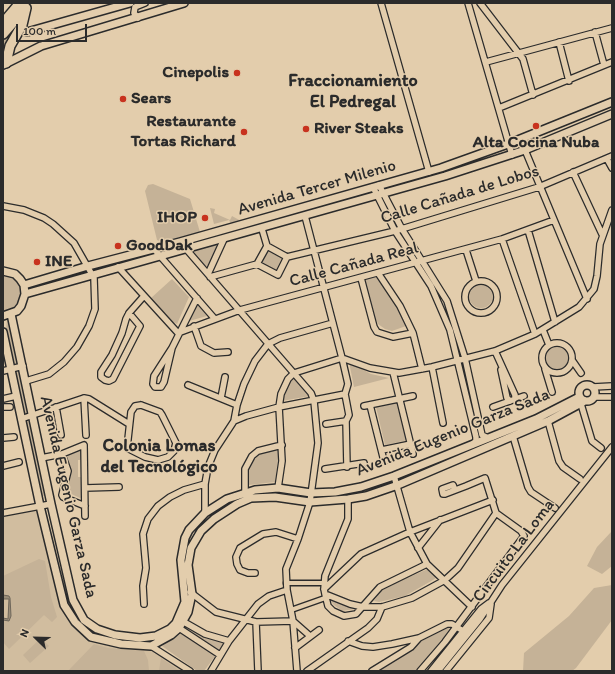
<!DOCTYPE html>
<meta charset="utf-8">
<style>
body{margin:0}
#map{position:relative;width:615px;height:674px;overflow:hidden;background:#e3cdac;font-family:Itim,sans-serif}
canvas{display:block}
.frame{position:absolute;inset:0;border:4px solid #2b2b2b;pointer-events:none}
.north{position:absolute;left:16px;top:618px;width:40px;height:40px;-webkit-text-stroke:3px #e3cdac;paint-order:stroke;rotate:293deg;font-size:11px;font-weight:700;line-height:16px;text-align:center;color:#2b2b2b}
.north::after{content:'';display:block;margin:auto;width:14px;height:18px;background:#2b2b2b;clip-path:polygon(50% 0,100% 100%,50% 72%,0 100%)}
.scale{position:absolute;left:16px;top:24px;width:71px;height:18px;box-sizing:border-box;border:2px solid #2b2b2b;border-top:0;padding-left:5px;font-size:12px;line-height:14px;white-space:nowrap;color:#2b2b2b;-webkit-text-stroke:3px #e3cdac;paint-order:stroke}
</style>
<div id="map">
<canvas width="615" height="674"></canvas>
<div class="frame"></div>
<div class="north">N</div>
<div class="scale">100 m</div>
</div>
<script>
const g = document.querySelector('canvas').getContext('2d');
g.lineJoin = 'round';
function paint(path, color) { g.fillStyle = color; g.fill(path, 'evenodd'); }
const poly = rows => new Path2D(rows.map(r => 'M' + r).join(''));
function stroke(path, color, width, dash) { g.strokeStyle = color; g.lineWidth = width; g.lineCap = dash ? 'butt' : 'round'; g.setLineDash(dash || []); g.stroke(path); }
function label(font, color, halo, rows, align = 'center') {
  g.font = font + ' Itim,sans-serif'; g.lineWidth = 3; g.setLineDash([]); g.textBaseline = 'middle'; g.strokeStyle = halo; g.fillStyle = color; for (const [text, x, y, turn = 0] of rows) {
    g.save(); g.translate(x, y); g.rotate((+turn || 0) * Math.PI / 180); g.textAlign = isNaN(turn) ? turn : align; if (halo) g.strokeText(text, 0, 0); g.fillText(text, 0, 0); g.restore();
  }
}
paint(poly([
 [37,509,45,534,61,602,91,638,150,648,184,671,3,671,3,515]
]), '#d1bd9f');
paint(poly([
 [153,184,190,199,200,232,162,242,157,240,145,191,148,185],
 [210,208,215,209,214,213,230,220,232,216,241,221,231,224,229,220,214,224],
 [216,243,217,246,209,264,207,266,203,265,194,254,194,250],
 [268,247,283,255,276,270,260,262],
 [3,272,14,275,23,290,17,308,3,314],
 [375,276,396,304,406,326,392,331,385,329,378,324,374,316,365,280],
 [172,279,189,297,177,324,173,322,151,298],
 '469 296a12 12 0 1 1 24 0a12 12 0 1 1-24 0Z',
 [196,302,207,316,189,321],
 [7,319,9,320,19,363,16,366,12,362,6,330],
 '546 358a11 11 0 1 1 22 0a11 11 0 1 1-22 0Z',
 [349,362,371,374,389,378,354,387],
 [17,370,20,371,28,413,27,414,23,413,15,373],
 [294,375,310,396,282,401],
 [397,400,408,440,385,445,376,407],
 [27,420,30,420,45,493,44,496,41,496,25,421],
 [82,448,82,460,78,460,78,477,82,477,82,499,65,491,71,474,67,453],
 [275,450,279,450,275,482,249,485,247,472,253,461,260,454],
 [612,531,612,566,602,574,587,566,597,547],
 [39,559,45,561,51,597,57,617,52,622,44,615,9,649,3,642,3,618,8,619,9,599,3,599,3,576],
 [428,569,437,577,433,580,405,596,379,602,374,601,383,588],
 [612,585,612,620,576,668,572,671,523,671,524,653,569,616,594,588],
 [328,598,356,607,355,609,342,611,334,605],
 [448,624,451,626,444,637,415,671,375,671],
 [189,630,227,642,220,651],
 [182,633,189,636,216,655,204,671,197,671,162,646],
 [41,638,49,646,30,663,23,655],
 [94,644,108,648,144,651,148,660,149,671,68,671],
 [161,658,180,671,159,671]
]), '#c5b297');
const water = poly([
 [3,595,9,596,10,598,11,616,9,621,3,620,3,618,8,619,9,599,3,599,3,595]
]);
paint(water, '#9a8d79');
stroke(water, '#6e665a', 1);
stroke(poly([
 [3,42,27,32]
]), '#bead92', 7, [7, 3.5]);
const pedestrian = poly([
 [286,583,323,583],
 [291,610,325,598]
]);
const minor = poly([
 [381,3,429,172],
 [468,3,512,155],
 [480,3,523,59,533,95],
 [138,18,134,13,135,7,145,3],
 [595,32,604,65],
 [559,42,569,81],
 [486,62,612,28],
 [499,108,612,62],
 [525,150,587,299],
 [607,159,612,168],
 [573,172,602,234],
 [379,185,402,229,447,301,465,358,482,435,488,438],
 [373,187,395,231,431,286,450,330,476,437,476,441,472,445],
 [3,206,24,210,44,218,53,224,74,243,94,278,95,309,89,326,77,347,64,362,49,374,26,381],
 [305,216,342,358,348,384,345,394],
 [262,229,267,246],
 [528,230,555,322],
 [502,239,535,334],
 [180,242,311,393,314,401,318,443,310,502,298,539,286,569,287,590,293,621,297,671],
 [267,246,287,257,278,275,257,264,267,246],
 [154,249,214,318],
 [466,250,476,281],
 [287,257,395,231,539,187,612,156],
 [118,267,178,333],
 [378,273,400,306,413,333,422,369],
 [208,274,224,239],
 [210,277,257,264],
 [361,278,374,327,377,332,393,337,413,333],
 '465 297a16 16 0 1 1 32 0a16 16 0 1 1-32 0Z',
 [129,313,140,326,113,379,109,381,105,380,101,377,101,372,112,355,122,333,126,319,129,313,144,296],
 [194,326,201,346,214,353,228,352],
 [543,330,549,345],
 [178,333,240,310,502,239,554,220],
 '542 358a15 15 0 1 1 30 0a15 15 0 1 1-30 0Z',
 [172,348,154,376,153,384,155,387,161,387,164,382,172,348,197,298],
 [495,351,515,395,515,399],
 [342,358,370,368,399,373,432,367,495,351,535,334,579,307,594,289,597,276,600,244,612,210],
 [572,360,581,373],
 [432,367,443,423],
 [545,369,552,392],
 [501,370,507,398,510,401],
 [3,371,23,366],
 [393,372,413,454],
 [188,385,237,405],
 [593,387,612,386],
 [345,394,349,415,346,421,347,467],
 [595,397,612,397],
 [84,398,86,435],
 [221,398,225,377],
 [3,399,16,396],
 [581,404,592,441,601,448],
 [141,405,160,412,162,415,176,443,174,451,168,457,158,460,145,457,127,448,131,412,135,406,141,405],
 [370,405,384,461],
 [364,406,413,396],
 [3,407,10,407],
 [56,407,61,435],
 [493,407,524,396],
 [21,419,84,398,89,399,129,424],
 [234,421,237,405,244,384,255,361,268,344,280,338,333,323],
 [548,421,559,461,563,467,580,479],
 [326,424,346,421],
 [513,436,528,487,531,492,555,508],
 [3,438,14,437],
 [382,450,411,444],
 [62,454,68,471,62,495,63,497,85,506],
 [41,458,62,454,84,445,85,516],
 [3,466,19,462],
 [325,469,364,463],
 [394,476,410,532,427,564,472,607],
 [85,488,119,487],
 [278,488,282,461,279,407,281,394,288,379,294,373,342,358],
 [245,492,245,469,252,456,258,451,282,445],
 [348,499,348,519,325,576,324,589,325,594,350,604,363,607,382,607,412,598,445,580,458,568,496,513],
 [3,513,51,504],
 [205,513,205,484,208,467,215,450,234,421,246,416,279,407,345,394],
 [418,548,440,520],
 [255,573,248,573,240,570,237,564,236,557,240,548,263,534,276,532,298,539],
 [324,589,361,554,410,532,493,500],
 [190,592,216,612,256,622,293,621,310,636],
 [325,594,328,606,333,611,344,616,356,614,380,587,427,564],
 [144,604,143,586,146,568,143,534,148,519,158,506,170,497,184,490,205,484],
 [184,622,205,634,229,641],
 [256,622,258,671],
 [179,628,220,655],
 [348,641,362,646,373,647,392,644,419,638,447,624,452,624,463,631],
 [151,646,190,671],
 [295,648,319,630],
 [211,671,229,641,258,604,269,596,287,590],
 [307,671,368,628,377,619,382,607],
 [372,671,411,647,419,638],
 [420,671,445,642,524,536,521,531,496,513,485,478,466,486,445,494,443,494,442,489,453,485,455,490],
 [431,671,481,609,489,603],
 [438,671,480,619,502,585,612,447],
 [446,671,489,618,491,604]
]);
const tertiary = poly([
 [27,32,130,3],
 [3,65,41,46,184,3],
 [3,271,15,274,20,279,24,285,25,294,21,306,17,311,3,316],
 [24,285,88,266,180,242,441,168,508,144,612,102],
 [25,294,445,176,525,150,612,114],
 [11,314,51,504,73,600,84,620,97,629,115,635,140,638,156,636,170,629,176,623,185,602,181,560,185,538,189,530,205,513,227,499,255,490,278,488,311,493,335,492,361,487,394,476,536,419,579,397],
 [3,332,40,506,64,605,75,622,91,637,121,644,151,646,171,635,179,628,188,612,192,594,188,565,191,548,201,531,214,519,237,504,251,498,275,497,310,502,348,499,366,496,398,485,513,436,548,421,585,401],
 '579 393a8 8 0 1 1 16 0a8 8 0 1 1-16 0Z'
]);
const trunk = poly([
 [3,23,20,3],
 [3,34,23,11],
 [3,63,6,63,10,46,22,25,26,8]
]);
stroke(pedestrian, '#2b2b2b', 7);
stroke(minor, '#2b2b2b', 8);
stroke(tertiary, '#2b2b2b', 10);
stroke(trunk, '#2b2b2b', 12);
stroke(pedestrian, '#e3cdac', 4);
stroke(minor, '#e3cdac', 5.5);
stroke(tertiary, '#e3cdac', 7);
stroke(trunk, '#e3cdac', 9);
for (const [x, y, r, color] of [
 [237,73,4,"#c8321e"],
 [123,99,4,"#c8321e"],
 [536,126,4,"#c8321e"],
 [306,129,4,"#c8321e"],
 [244,132,4,"#c8321e"],
 [205,218,4,"#c8321e"],
 [118,246,4,"#c8321e"],
 [37,262,4,"#c8321e"]
]) { const dot = new Path2D(); dot.arc(x, y, r, 0, 2 * Math.PI); g.fillStyle = color; g.fill(dot); stroke(dot, '#e3cdac', 1.5); }
label('bold 17px', '#2b2b2b', '#e3cdac', [
 ["Cinepolis",229,73,"right"],
 ["Sears",131,99],
 ["Restaurante",236,122,"right"],
 ["Tortas Richard",236,142,"right"],
 ["River Steaks",314,129],
 ["Alta Cocina Nuba",536,143,"center"],
 ["IHOP",197,218,"right"],
 ["GoodDak",126,246],
 ["INE",45,262]
], 'left');
label('17px', '#2b2b2b', '#e3cdac', [
 ["Avenida Tercer Milenio",317,188,-16],
 ["Calle Cañada de Lobos",460,195,-17],
 ["Calle Cañada Real",354,265,-15],
 ["Avenida Eugenio Garza Sada",453,433,-22],
 ["Avenida Eugenio Garza Sada",68,497,77],
 ["Circuito La Loma",514,551,-53]
]);
label('bold 18px', '#2b2b2b', '#e3cdac', [
 ["Fraccionamiento",353,81],
 ["El Pedregal",353,102],
 ["Colonia Lomas",159,446],
 ["del Tecnológico",159,467]
]);
</script>
